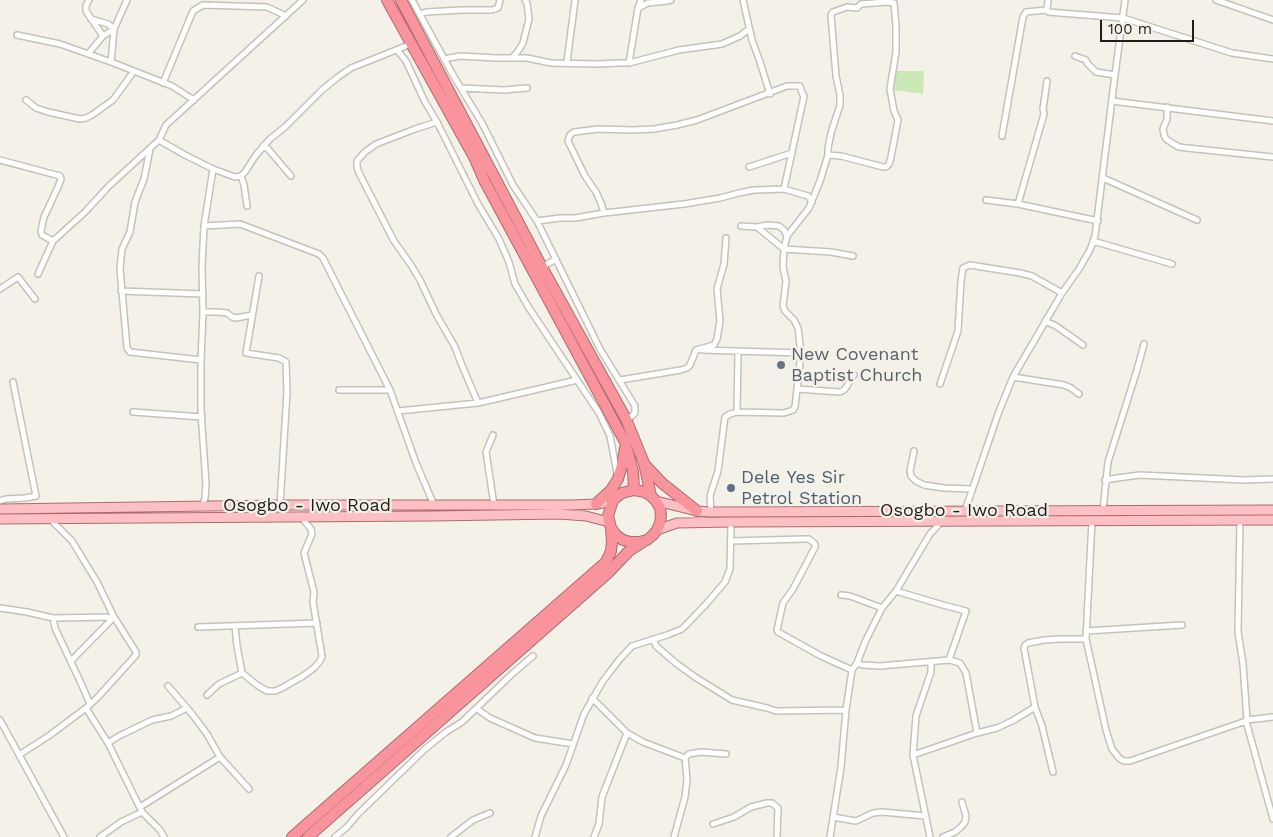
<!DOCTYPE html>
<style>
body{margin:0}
#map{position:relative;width:1273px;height:837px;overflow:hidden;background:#f4f2e8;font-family:"Work Sans",sans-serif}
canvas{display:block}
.scale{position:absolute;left:1100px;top:20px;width:94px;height:22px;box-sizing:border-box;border:2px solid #1f1e1b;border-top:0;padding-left:6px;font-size:15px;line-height:18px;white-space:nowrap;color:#1f1e1b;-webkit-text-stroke:4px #f4f2e8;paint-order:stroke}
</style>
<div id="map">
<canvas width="1273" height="837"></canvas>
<div class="scale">100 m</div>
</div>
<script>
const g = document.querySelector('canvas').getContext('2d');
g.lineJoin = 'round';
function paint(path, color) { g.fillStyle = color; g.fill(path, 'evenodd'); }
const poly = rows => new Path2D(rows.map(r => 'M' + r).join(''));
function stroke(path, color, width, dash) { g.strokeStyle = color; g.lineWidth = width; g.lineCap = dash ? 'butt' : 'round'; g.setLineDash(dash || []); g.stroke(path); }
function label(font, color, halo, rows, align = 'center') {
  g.font = font + ' "Work Sans",sans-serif'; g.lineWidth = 4.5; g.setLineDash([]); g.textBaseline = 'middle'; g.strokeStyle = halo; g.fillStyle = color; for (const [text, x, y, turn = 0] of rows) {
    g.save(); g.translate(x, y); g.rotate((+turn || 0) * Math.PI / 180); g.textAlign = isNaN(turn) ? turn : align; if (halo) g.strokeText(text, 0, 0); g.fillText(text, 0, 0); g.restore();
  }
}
paint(poly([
 [895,71,924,71,923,94,894,90]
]), '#cae9b7');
const street = poly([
 [89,0,86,5,86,11,103,36],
 [412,0,453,75,482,123,513,185,537,221,600,349,635,406,635,413,632,416,626,419],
 [641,0,638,8,648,3,667,1,671,0],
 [743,0,752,40,760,62,770,94],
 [1048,0,1047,10,1048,12,1123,18,1232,53,1273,59],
 [1216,0,1273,20],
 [420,14,426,12,462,10,492,10,498,8,500,0],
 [17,35,60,44,111,62,172,86,194,100],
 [397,50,406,61,425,102,437,122,415,129,376,144,365,152,357,161,357,167,359,173,394,241,411,265,420,280,436,314,455,347,461,363,478,403],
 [88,54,103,36,114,29,108,24,91,19],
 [1075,56,1086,60,1087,63,1096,72,1115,75],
 [513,57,518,51,523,43,529,19,527,3,525,0],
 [444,59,460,56,496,58,527,58,551,63,597,64,619,63,629,63,679,50,722,44,740,36,749,29],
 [111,62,114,29,127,0],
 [567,62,575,0],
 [629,63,638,8],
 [163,83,193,11,203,5,267,7,286,16],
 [461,88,504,90,527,88],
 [26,100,36,108,48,112,80,119,86,118,92,115,113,100,134,71],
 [1112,101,1273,121],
 [1167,107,1167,119,1163,129,1164,135,1166,139,1172,143,1179,147,1187,148,1273,157],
 [437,122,478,204,499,239,509,262,515,284,529,308,577,380],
 [1002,136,1023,17,1026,12,1047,10],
 [159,140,185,155,213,169,235,177,241,176,245,172,256,155,270,139,285,127,322,90,338,77,351,68,411,44],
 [263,146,268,149,291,176],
 [150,149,144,179,135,202,130,232,122,249,120,269,127,348,130,352,201,360],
 [0,160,60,176,61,179,58,187,44,217,41,231,42,235,53,241],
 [749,167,792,153],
 [241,176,244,185,247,206],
 [1103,178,1197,220],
 [986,200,1018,204,1098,221],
 [1018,204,1044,114,1043,109,1047,81],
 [604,213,601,203,596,192,585,176,568,141,570,135,574,132,598,129,632,130,654,129,677,125,697,120,787,86,800,86,802,93,804,96,784,189],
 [537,221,560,218,575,218,604,213,684,204,720,198,739,193,754,190,784,189,808,196,812,202],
 [204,226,240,224,319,254,323,258,390,390,416,463,434,505],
 [741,226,757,227,767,225,779,226,784,230,787,236],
 [757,227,784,249,831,252,853,256],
 [1093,241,1172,264],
 [542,267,556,259],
 [38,274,53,241,85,212,109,186,159,140,166,125,303,0],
 [259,276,246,353,279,358,286,362,287,392,280,505],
 [0,289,18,277,35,299],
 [121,291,203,294],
 [203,312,217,312,227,313,232,317,236,318,252,315],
 [1045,321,1056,326,1083,345],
 [702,350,801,353],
 [1013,377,1064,385,1071,388,1079,394],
 [620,380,681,370,687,368,690,365,696,350,714,345,717,339,720,321,717,289,724,264,726,238],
 [940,384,958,331,961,281,963,268,970,265,1020,273,1032,276,1062,293],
 [797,389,840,392,844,390,847,386,851,378,854,375],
 [339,390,390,390],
 [398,411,478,403,577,380,599,413,610,436,617,473],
 [133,412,202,417],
 [737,412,738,352],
 [493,435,486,452,494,505],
 [914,451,910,471,911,476,916,481,924,485,944,488,972,489],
 [1105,480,1117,478,1140,475,1244,480,1273,479],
 [0,501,6,499,25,498,36,496,13,382],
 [202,507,205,498,206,484,201,412,201,360,203,312,202,266,204,226,213,169],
 [1103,510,1108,462,1137,370,1144,344],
 [965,511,998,414,1013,377,1062,293,1079,269,1090,250,1095,236,1115,75,1125,0],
 [711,512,710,496,718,471,725,417,730,414,737,412,784,413,793,410,795,407,801,353,798,328,794,320,785,311,783,306,786,281,783,267,784,249,787,236,809,208,820,181,828,155,828,148,831,133,840,105,840,95,836,76,831,15,833,12,847,7,857,8,861,4,888,2,894,3,896,26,896,52,890,89,894,111,898,120,891,157,889,164,886,167,883,167,841,156,828,155],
 [1092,520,1086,639,1106,730,1112,749,1119,758,1124,761,1130,761,1246,721],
 [1240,520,1238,632,1243,664,1247,720,1246,721,1273,819],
 [731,541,804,539,809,539,815,544,815,547,803,570,793,589,783,603,777,630,778,632,821,656,852,670],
 [896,591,943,605,966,611,949,660],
 [841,595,850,596,882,608],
 [0,608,27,612,53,618,114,617],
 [53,618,55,628,62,643,80,681,90,704],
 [235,626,237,646,242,673,257,685,267,691,275,691,282,688,303,676,314,668,320,661,322,657,321,650,313,602,314,592,304,553,312,534,311,529,301,517],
 [198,627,317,623],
 [1086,631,1182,625],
 [653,639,656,646,677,664,695,677,732,700,767,708,776,711,846,710],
 [71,661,114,617],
 [857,663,862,665,880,666,949,660,960,663,966,673,977,733],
 [168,686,192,714,207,734,220,757,249,789],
 [207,695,219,684,242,673],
 [592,698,627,733,643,742,685,758],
 [86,708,108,743,142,812,160,830,164,837],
 [477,709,490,718,535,738,573,744],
 [0,720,64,837],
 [1247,720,1273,717],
 [108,743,119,736,152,720,171,716,187,708],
 [19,755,50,735,86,708,98,697,136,655,136,652,114,617,97,582,72,541,50,519],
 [913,755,977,733,997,728,1014,720,1035,707],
 [685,758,689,754,701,752,726,754],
 [1053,772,1042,726,1035,707,1024,648,1025,645,1028,643,1044,640,1060,639,1086,639],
 [140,807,220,757],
 [833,817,856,821,873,813,882,812,926,816],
 [713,824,734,817,751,807,767,803,772,803,778,808,777,837],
 [100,837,121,822,142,812],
 [335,837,347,827,358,814,425,749,446,732,462,722,512,674,533,656],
 [451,837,473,820,490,813],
 [535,837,541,816,566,765,584,714,603,681,619,660,632,646,667,635,682,629,686,625,707,603,725,582,730,569,731,522],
 [594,837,599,824,602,797,627,733],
 [674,837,685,797,687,779,685,758],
 [830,837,841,767,846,710,852,670,857,663,865,642,882,608,896,591,930,534,941,522],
 [930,837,913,755,916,716,931,672,931,662],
 [943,837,955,832,961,827,965,822,966,816,962,802]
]);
const primary = poly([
 [656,501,697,511,711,512,1273,510],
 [0,509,280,505,571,505,596,504,603,503],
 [0,519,433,516,559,514,586,516,609,522],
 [657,530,677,523,731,522,1273,520]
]);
const highway = poly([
 [387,0,474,157,485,182,625,442,633,471,634,490],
 [401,0,542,267,626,419,644,463,651,496,656,501,660,508,661,515,660,523,657,530,653,535,647,540,639,542,631,542,623,540,616,535,611,528,608,516,613,500,622,493,634,490,645,492,651,496],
 [644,464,662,483,697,511],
 [596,504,611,490,618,479,622,465,625,448],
 [292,837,606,562,611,551,612,542,611,528],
 [308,837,607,574,629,551,643,542]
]);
stroke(street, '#c4c2b9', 8);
stroke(primary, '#ad6b70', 11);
stroke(highway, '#ad6b70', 12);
stroke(street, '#fff', 5);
stroke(primary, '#fbbfc4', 9);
stroke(highway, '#f9949d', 10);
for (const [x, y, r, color] of [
 [781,365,5,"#6b7280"],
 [731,488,5,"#5c6f8a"]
]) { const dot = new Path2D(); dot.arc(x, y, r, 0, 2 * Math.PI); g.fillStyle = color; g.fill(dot); stroke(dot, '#f4f2e8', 2); }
label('18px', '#5b616d', '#f4f2e8', [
 ["New Covenant",791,355],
 ["Baptist Church",791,376]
], 'left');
label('18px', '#4e5e75', '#f4f2e8', [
 ["Dele Yes Sir",741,478],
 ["Petrol Station",741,499]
], 'left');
label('18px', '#1f1e1b', '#f4f2e8', [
 ["Osogbo - Iwo Road",307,506],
 ["Osogbo - Iwo Road",964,511]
]);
</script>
